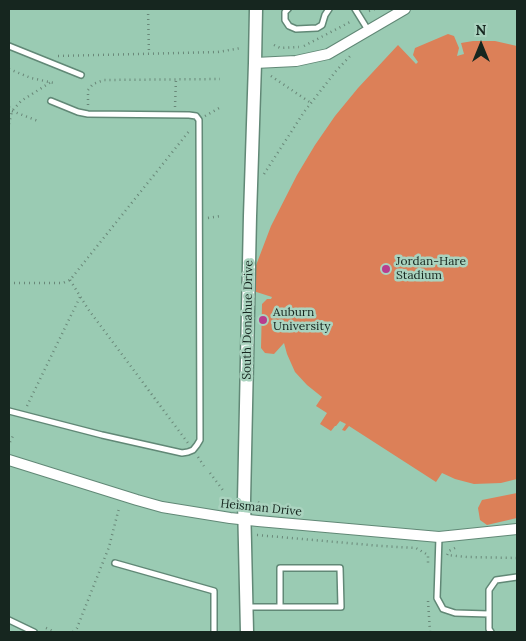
<!DOCTYPE html>
<style>
body{margin:0}
#map{position:relative;width:526px;height:641px;overflow:hidden;background:#aad3bf;font-family:Lora,serif}
canvas{display:block}
.frame{position:absolute;inset:0;border:10px solid #16261f;pointer-events:none}
.north{position:absolute;left:456px;top:20px;width:50px;height:50px;-webkit-text-stroke:4px #aad3bf;paint-order:stroke;rotate:0deg;font-size:14px;font-weight:700;line-height:20px;text-align:center;color:#16261f}
.north::after{content:'';display:block;margin:auto;width:18px;height:22px;background:#16261f;clip-path:polygon(50% 0,100% 100%,50% 72%,0 100%)}
</style>
<div id="map">
<canvas width="526" height="641"></canvas>
<div class="frame"></div>
<div class="north">N</div>
</div>
<script>
const g = document.querySelector('canvas').getContext('2d');
g.lineJoin = 'round';
function paint(path, color) { g.fillStyle = color; g.fill(path, 'evenodd'); }
const poly = rows => new Path2D(rows.map(r => 'M' + r).join(''));
function stroke(path, color, width, dash) { g.strokeStyle = color; g.lineWidth = width; g.lineCap = dash ? 'butt' : 'round'; g.setLineDash(dash || []); g.stroke(path); }
function label(font, color, halo, rows, align = 'center') {
  g.font = font + ' Lora,serif'; g.lineWidth = 5; g.setLineDash([]); g.textBaseline = 'middle'; g.strokeStyle = halo; g.fillStyle = color; for (const [text, x, y, turn = 0] of rows) {
    g.save(); g.translate(x, y); g.rotate((+turn || 0) * Math.PI / 180); g.textAlign = isNaN(turn) ? turn : align; if (halo) g.strokeText(text, 0, 0); g.fillText(text, 0, 0); g.restore();
  }
}
paint(poly([
 [9,9,517,9,517,632,9,632]
]), '#9acbb3');
paint(poly([
 [448,34,454,36,459,48,457,56,464,54,461,43,473,41,495,41,517,46,517,479,501,483,474,484,455,479,442,473,436,482,349,426,345,431,342,430,346,424,340,421,336,426,335,426,331,431,320,424,327,413,316,406,322,397,307,385,295,372,287,354,284,343,274,354,265,353,261,348,262,304,267,299,271,299,272,297,247,289,271,226,297,175,315,145,335,116,358,88,398,45,416,64,418,62,413,55,415,48],
 [517,493,517,518,487,525,480,520,478,508,482,500]
]), '#dc8058');
const service = poly([
 [288,9,285,12,285,20,289,26,296,29,317,28,322,25,325,15,329,9],
 [355,9,368,30],
 [9,46,81,75],
 [9,411,102,435,182,453,188,452,193,450,197,445,200,440,199,120,196,116,189,115,88,114,78,112,51,101],
 [439,537,437,598,443,609,455,613,489,614],
 [115,563,214,591,214,632],
 [247,607,341,607,340,568,280,568,280,607],
 [9,620,34,632],
 [491,632,489,629,489,590,496,580,517,577]
]);
const minor = poly([
 [255,63,296,61,328,54,405,9],
 [9,460,137,500,162,507,230,518,258,521,439,537,517,529]
]);
const tertiary = poly([
 [247,632,244,501,250,216,255,63,256,9]
]);
stroke(service, '#618876', 8);
stroke(minor, '#618876', 12);
stroke(tertiary, '#618876', 15);
stroke(poly([
 [148,9,149,54],
 [369,11,375,9],
 [274,45,280,48,299,47],
 [304,46,352,21],
 [58,56,218,52,241,48],
 [9,69,31,78,54,83],
 [271,76,311,103],
 [88,105,88,90,93,84,104,80,220,79],
 [9,107,12,111,38,121],
 [175,107,176,79],
 [205,116,221,107],
 [9,124,12,111,21,101,51,82],
 [264,174,304,112,336,71,352,54],
 [208,218,221,216],
 [70,280,88,309,188,443],
 [9,283,63,283,70,280,190,130],
 [27,406,80,297],
 [10,442,13,436],
 [198,457,204,466],
 [210,473,225,493],
 [258,502,266,509],
 [257,535,381,546,416,548,428,555,428,566],
 [455,548,449,551,447,555,467,557,517,558],
 [428,601,430,632],
 [46,628,55,632],
 [73,632,77,628,109,547,119,508]
]), '#698778', 2.5, [1, 4]);
stroke(service, '#fff', 5);
stroke(minor, '#fff', 10);
stroke(tertiary, '#fff', 12);
for (const [x, y, r, color] of [
 [386,269,5,"#b83d8e"],
 [263,320,5,"#b83d8e"]
]) { const dot = new Path2D(); dot.arc(x, y, r, 0, 2 * Math.PI); g.fillStyle = color; g.fill(dot); stroke(dot, '#aad3bf', 2); }
label('12px', '#16261f', '#aad3bf', [
 ["Jordan-Hare",396,262],
 ["Stadium",396,276],
 ["Auburn",273,313],
 ["University",273,327]
], 'left');
label('12px', '#16261f', '#aad3bf', [
 ["South Donahue Drive",248,320,-89],
 ["Heisman Drive",261,508,6]
]);
</script>
